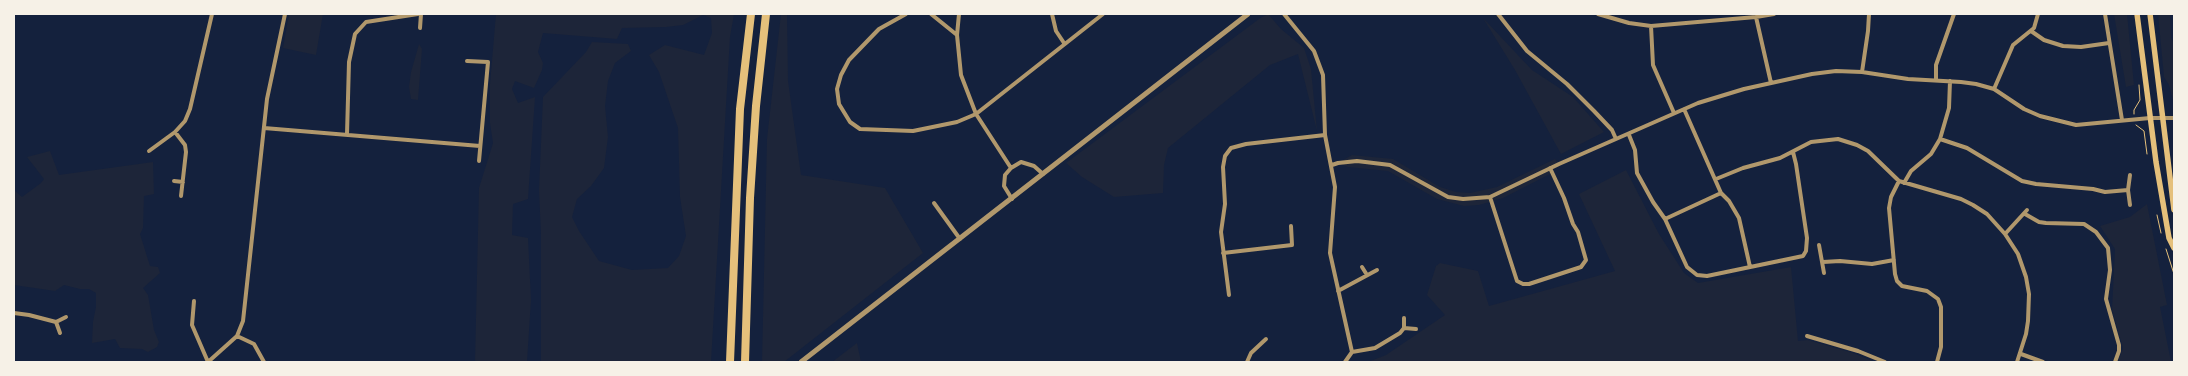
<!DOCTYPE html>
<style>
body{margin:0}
#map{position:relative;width:2188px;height:376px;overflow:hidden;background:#14213d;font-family:Poppins,sans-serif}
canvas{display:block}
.frame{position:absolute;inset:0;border:15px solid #f6f1e7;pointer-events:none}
</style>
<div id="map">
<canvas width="2188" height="376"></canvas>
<div class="frame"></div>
</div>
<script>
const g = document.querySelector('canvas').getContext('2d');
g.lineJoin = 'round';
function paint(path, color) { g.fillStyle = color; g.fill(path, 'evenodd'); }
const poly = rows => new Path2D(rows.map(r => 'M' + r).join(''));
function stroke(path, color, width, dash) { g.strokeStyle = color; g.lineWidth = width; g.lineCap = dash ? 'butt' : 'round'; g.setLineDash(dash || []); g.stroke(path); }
paint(poly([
 [289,14,323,14,316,55,283,48],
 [496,14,734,14,730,37,711,362,541,362,541,234,539,190,543,97,586,52,592,42,628,44,631,51,615,63,608,81,605,106,608,137,604,168,591,186,577,199,572,217,579,231,599,261,632,270,668,268,679,256,686,236,680,197,678,128,659,72,649,55,665,45,704,55,712,33,711,18,703,15,683,25,666,27,622,28,617,39,543,33,538,52,543,63,542,70,534,88,515,81,512,89,518,103,535,97,528,199,513,204,512,235,528,238,531,300,527,362,475,362,479,188,493,143,490,123,490,84],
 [781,14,787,14,788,81,801,175,885,188,923,253,784,362,762,362,767,139],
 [1268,14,1281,29,1304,48,1311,69,1317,131,1298,54,1270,65,1168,148,1164,165,1163,193,1114,197,1082,177,1066,163,1259,19],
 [2114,14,2127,14,2134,85,2126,87],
 [2158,14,2170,14,2171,38,2174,43,2174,104,2169,85,2164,77],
 [1483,18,1532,70,1573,97,1604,132,1561,154,1515,70],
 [419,44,422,49,418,100,411,99,409,87,411,72],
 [50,151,59,175,153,162,154,194,144,196,143,228,140,234,150,266,158,267,160,273,143,288,148,295,154,330,159,342,157,347,148,352,142,349,120,348,115,339,92,343,93,322,96,307,96,293,89,289,80,289,64,285,55,291,14,285,14,190,22,197,41,183,44,179,27,157],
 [1352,155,1393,159,1440,187,1456,192,1470,193,1497,187,1555,159,1559,164,1550,168,1552,173,1503,198,1479,205,1464,206,1437,199,1388,171,1348,167,1338,163],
 [1626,170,1659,234,1684,273,1698,283,1791,267,1798,341,1808,340,1853,353,1875,362,1368,362,1386,355,1445,315,1427,295,1436,266,1440,263,1478,271,1489,306,1615,271,1579,194],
 [2147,204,2166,300,2167,305,2160,307,2171,362,2118,362,2123,348,2112,310,2115,249,2100,226,2130,217],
 [857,343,861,362,832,362]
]), '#1d2539');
stroke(poly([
 [2134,114,2134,110,2140,100,2139,85],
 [2136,125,2144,131,2147,154],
 [2157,215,2161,233],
 [2166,249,2174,274]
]), '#e5c07b', 1);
stroke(poly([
 [906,14,879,29,849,60,841,75,837,89,839,104,850,122,860,129,913,131,957,122,976,114,1103,14],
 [931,14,957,35],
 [959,14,957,35,961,75,976,114,1011,168],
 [1052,14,1056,31,1064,43],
 [1284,14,1314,51,1323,75,1325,135,1335,187,1330,253,1352,352,1345,362],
 [1498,14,1527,51,1567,84,1594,111,1612,130,1616,139],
 [1598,14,1629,23,1651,26,1756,17,1774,14],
 [2105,14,2122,120],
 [1756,17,1771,83],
 [1651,26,1653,65,1674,113],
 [420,28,421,14],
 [2031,31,2044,40,2063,46,2081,47,2109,43],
 [467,61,488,62,479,161],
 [1862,72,1868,31,1869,14],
 [1936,80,1936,65,1954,14],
 [1994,89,2013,45,2034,28,2038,14],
 [1684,109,1721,193,1729,201,1739,218,1750,267],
 [264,128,480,146],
 [175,132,185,145,186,152,181,196],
 [347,134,349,62,355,34,366,22,418,14],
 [1629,135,1635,150,1637,173,1653,202,1665,219,1687,267,1697,275,1707,276,1803,256,1806,251,1807,238,1796,164,1793,152],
 [1940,139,1967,148,2022,181,2036,184,2093,189,2105,192,2128,190],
 [149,151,175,132,185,121,190,109,212,14],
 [1332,165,1338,163,1357,161,1390,165,1448,197,1463,199,1490,197,1559,164,1698,103,1744,89,1812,74,1836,71,1862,72,1908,79,1961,82,1976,84,1994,89,2024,109,2040,116,2076,125,2150,118,2174,118],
 [1716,179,1743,168,1780,158,1811,142,1838,139,1857,145,1868,151,1899,181,1961,199,1973,205,1987,214,2005,234,2018,254,2026,277,2029,294,2028,321,2026,334,2017,362],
 [174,181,183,182],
 [1899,181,1891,197,1889,208,1895,274,1897,281,1902,286,1927,291,1938,299,1941,307,1941,347,1937,362],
 [1904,183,1911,171,1931,154,1940,139,1949,108,1950,81],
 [1490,197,1517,281,1523,284,1529,284,1581,267,1586,260,1578,232,1573,224,1564,198,1550,168],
 [1012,199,1004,186,1005,175,1011,168,1021,162,1034,166,1043,174],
 [934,203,960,239],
 [2130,205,2128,190,2130,175],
 [2025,214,2039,222,2046,223,2084,224,2096,232,2108,248,2110,270,2106,299,2119,345,2119,351,2115,362],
 [1665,219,1721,193],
 [2005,234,2027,210],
 [1819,245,1824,273],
 [1223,253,1292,245,1291,226],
 [1823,262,1840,261,1872,264,1894,260],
 [1362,267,1367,275],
 [1338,291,1377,270],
 [1229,295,1221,232,1225,204,1223,167,1225,156,1231,148,1246,144,1325,135],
 [194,301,192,325,208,362],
 [14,313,29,315,56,322,60,333],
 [1404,318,1404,328,1416,329],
 [56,322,66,317],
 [237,336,254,344,264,362],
 [1807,336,1858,351,1885,362],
 [1352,352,1375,348,1400,333,1404,328],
 [2021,354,2043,362],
 [208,362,237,336,243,321,267,99,285,14],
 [1247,362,1251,353,1266,339]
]), '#b1986c', 4);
stroke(poly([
 [801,362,1248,14]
]), '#b1986c', 5);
stroke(poly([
 [2137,14,2156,162,2169,238,2174,248],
 [2150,14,2174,210]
]), '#e5c07b', 5.5);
stroke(poly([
 [730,362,740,109,751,14],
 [745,362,750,198,756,106,766,14]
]), '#e5c07b', 8);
</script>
